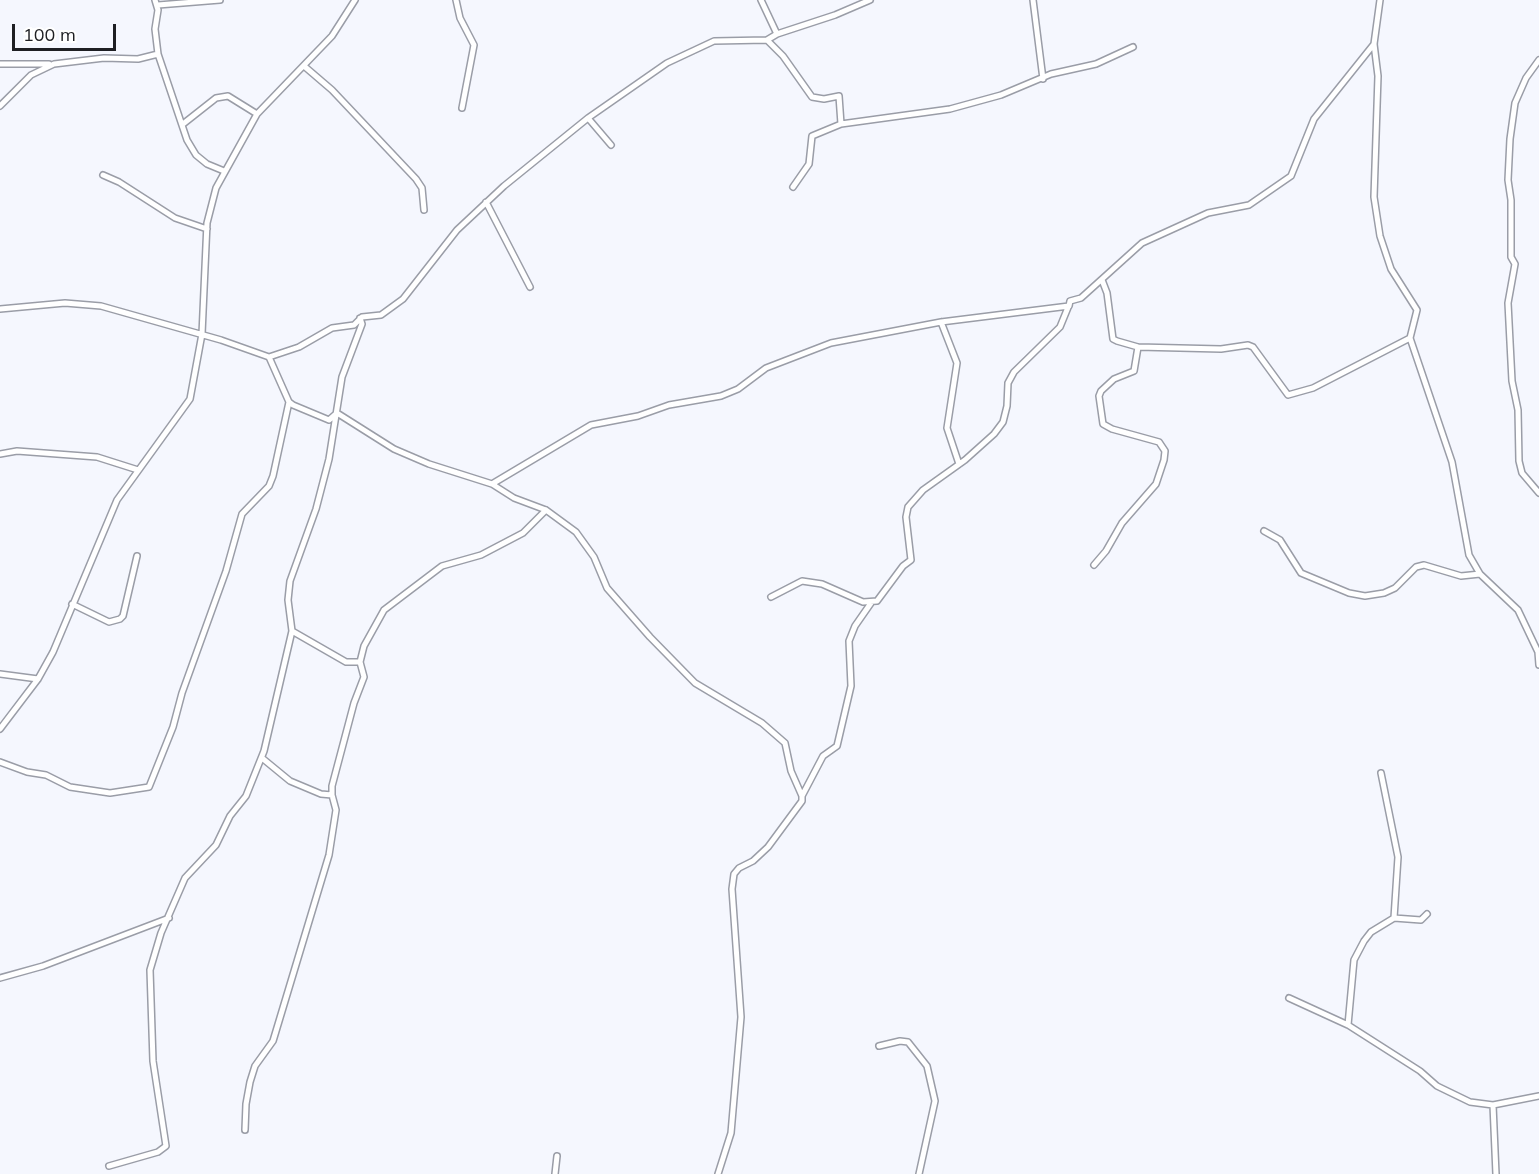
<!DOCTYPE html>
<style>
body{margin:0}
#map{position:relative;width:1539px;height:1174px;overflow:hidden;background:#f5f7fe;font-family:Mulish,sans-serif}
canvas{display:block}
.scale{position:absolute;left:12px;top:24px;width:104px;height:27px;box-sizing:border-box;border:3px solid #1e1f23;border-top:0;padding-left:8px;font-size:18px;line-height:21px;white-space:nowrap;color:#1e1f23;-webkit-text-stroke:4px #fff;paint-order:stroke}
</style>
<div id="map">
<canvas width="1539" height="1174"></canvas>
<div class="scale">100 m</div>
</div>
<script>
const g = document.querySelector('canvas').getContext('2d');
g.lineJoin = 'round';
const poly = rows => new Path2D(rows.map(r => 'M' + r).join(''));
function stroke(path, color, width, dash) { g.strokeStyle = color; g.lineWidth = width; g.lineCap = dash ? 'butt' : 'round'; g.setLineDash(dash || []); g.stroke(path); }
const minor = poly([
 [155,0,158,10,155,29,158,54,187,140,196,155,207,164,224,171],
 [456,0,460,18,474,45,462,108],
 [761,0,777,34],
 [1033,0,1043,79],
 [1380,0,1374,44,1378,76,1374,197,1380,236,1391,269,1417,310,1410,338,1452,462,1469,555,1480,574,1518,610,1538,652,1539,665],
 [158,5,220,0],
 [767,40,783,56,812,97,824,99,839,96,841,124],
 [1539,60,1526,78,1515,103,1510,139,1508,180,1511,200,1511,257,1515,264,1508,303,1512,381,1518,410,1519,461,1522,473,1539,493],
 [0,64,49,64],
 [304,66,332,90,416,179,422,188,424,210],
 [0,106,31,75,54,64,104,58,138,59,158,54],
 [588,118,611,145],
 [183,124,216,98,228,96,257,114],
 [103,175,119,182,175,218,207,229],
 [793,187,809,164,812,136,841,124,950,109,1001,95,1051,74,1096,64,1133,47],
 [486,202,530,287],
 [1102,280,1107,293,1113,339,1117,341,1138,347,1221,349,1248,345,1253,347,1288,395,1313,388,1410,338],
 [0,309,65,303,101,306,221,340,269,357,289,402,293,405,329,420,337,413,394,449,429,464,492,484,514,498,546,510,576,532,594,557,607,588,650,637,695,683,762,723,785,743,791,771,802,796,802,801,768,847,753,861,739,868,734,874,732,889,741,1017,731,1133,718,1174],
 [941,322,957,363,947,428,959,464],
 [269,357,299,347,332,328,354,325,362,317,381,315,403,299,457,230,504,186,588,118,667,63,714,41,767,40,777,34,835,15,870,0],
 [0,454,17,451,97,457,138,470],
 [492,484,591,425,638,416,669,405,721,396,738,389,766,368,831,343,941,322,1069,306,1070,301,1081,298,1142,243,1208,213,1249,205,1291,176,1314,119,1374,44],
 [1264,531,1280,540,1301,573,1349,593,1365,596,1384,593,1395,588,1416,567,1424,565,1461,576,1480,574],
 [1094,565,1106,551,1122,523,1156,484,1164,460,1165,451,1159,442,1112,429,1103,424,1099,396,1101,391,1114,379,1134,371,1138,347],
 [771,597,802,581,822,584,863,602,877,601,903,566,911,560,906,517,908,507,923,490,965,460,994,434,1003,422,1007,406,1008,383,1014,372,1060,327,1069,305],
 [72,604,109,622,120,619,123,616,137,556],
 [360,662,364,646,384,610,442,566,481,555,523,533,546,510],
 [0,674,38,679],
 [0,729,38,679,53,652,117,500,190,399,202,334,207,223,216,188,257,114,332,36,355,0],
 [262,758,290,781,321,794,332,795,332,786,354,703,364,677,360,662,346,662,292,631],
 [0,762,27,772,46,775,70,787,110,793,149,787,173,727,182,693,226,571,242,514,269,486,273,476,289,402],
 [1381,773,1398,857,1394,918],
 [802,796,823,756,837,746,851,686,849,641,855,626,871,603],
 [0,978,43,966,169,918],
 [1289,998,1348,1025,1420,1071,1437,1086,1470,1102,1493,1105,1539,1096],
 [1348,1025,1354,960,1364,941,1371,932,1394,918,1421,920,1427,914],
 [879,1046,900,1041,908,1042,927,1066,935,1101,919,1174],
 [1493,1105,1496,1174],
 [245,1130,246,1104,250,1082,255,1066,273,1041,329,855,336,810,332,795],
 [109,1166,158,1152,166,1146,153,1061,150,970,161,933,185,878,216,845,230,816,246,796,264,751,292,631,288,600,290,581,316,509,329,459,342,377,362,324,360,318],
 [555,1174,557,1156]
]);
stroke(minor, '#9a9da7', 8);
stroke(minor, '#fff', 5);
</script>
